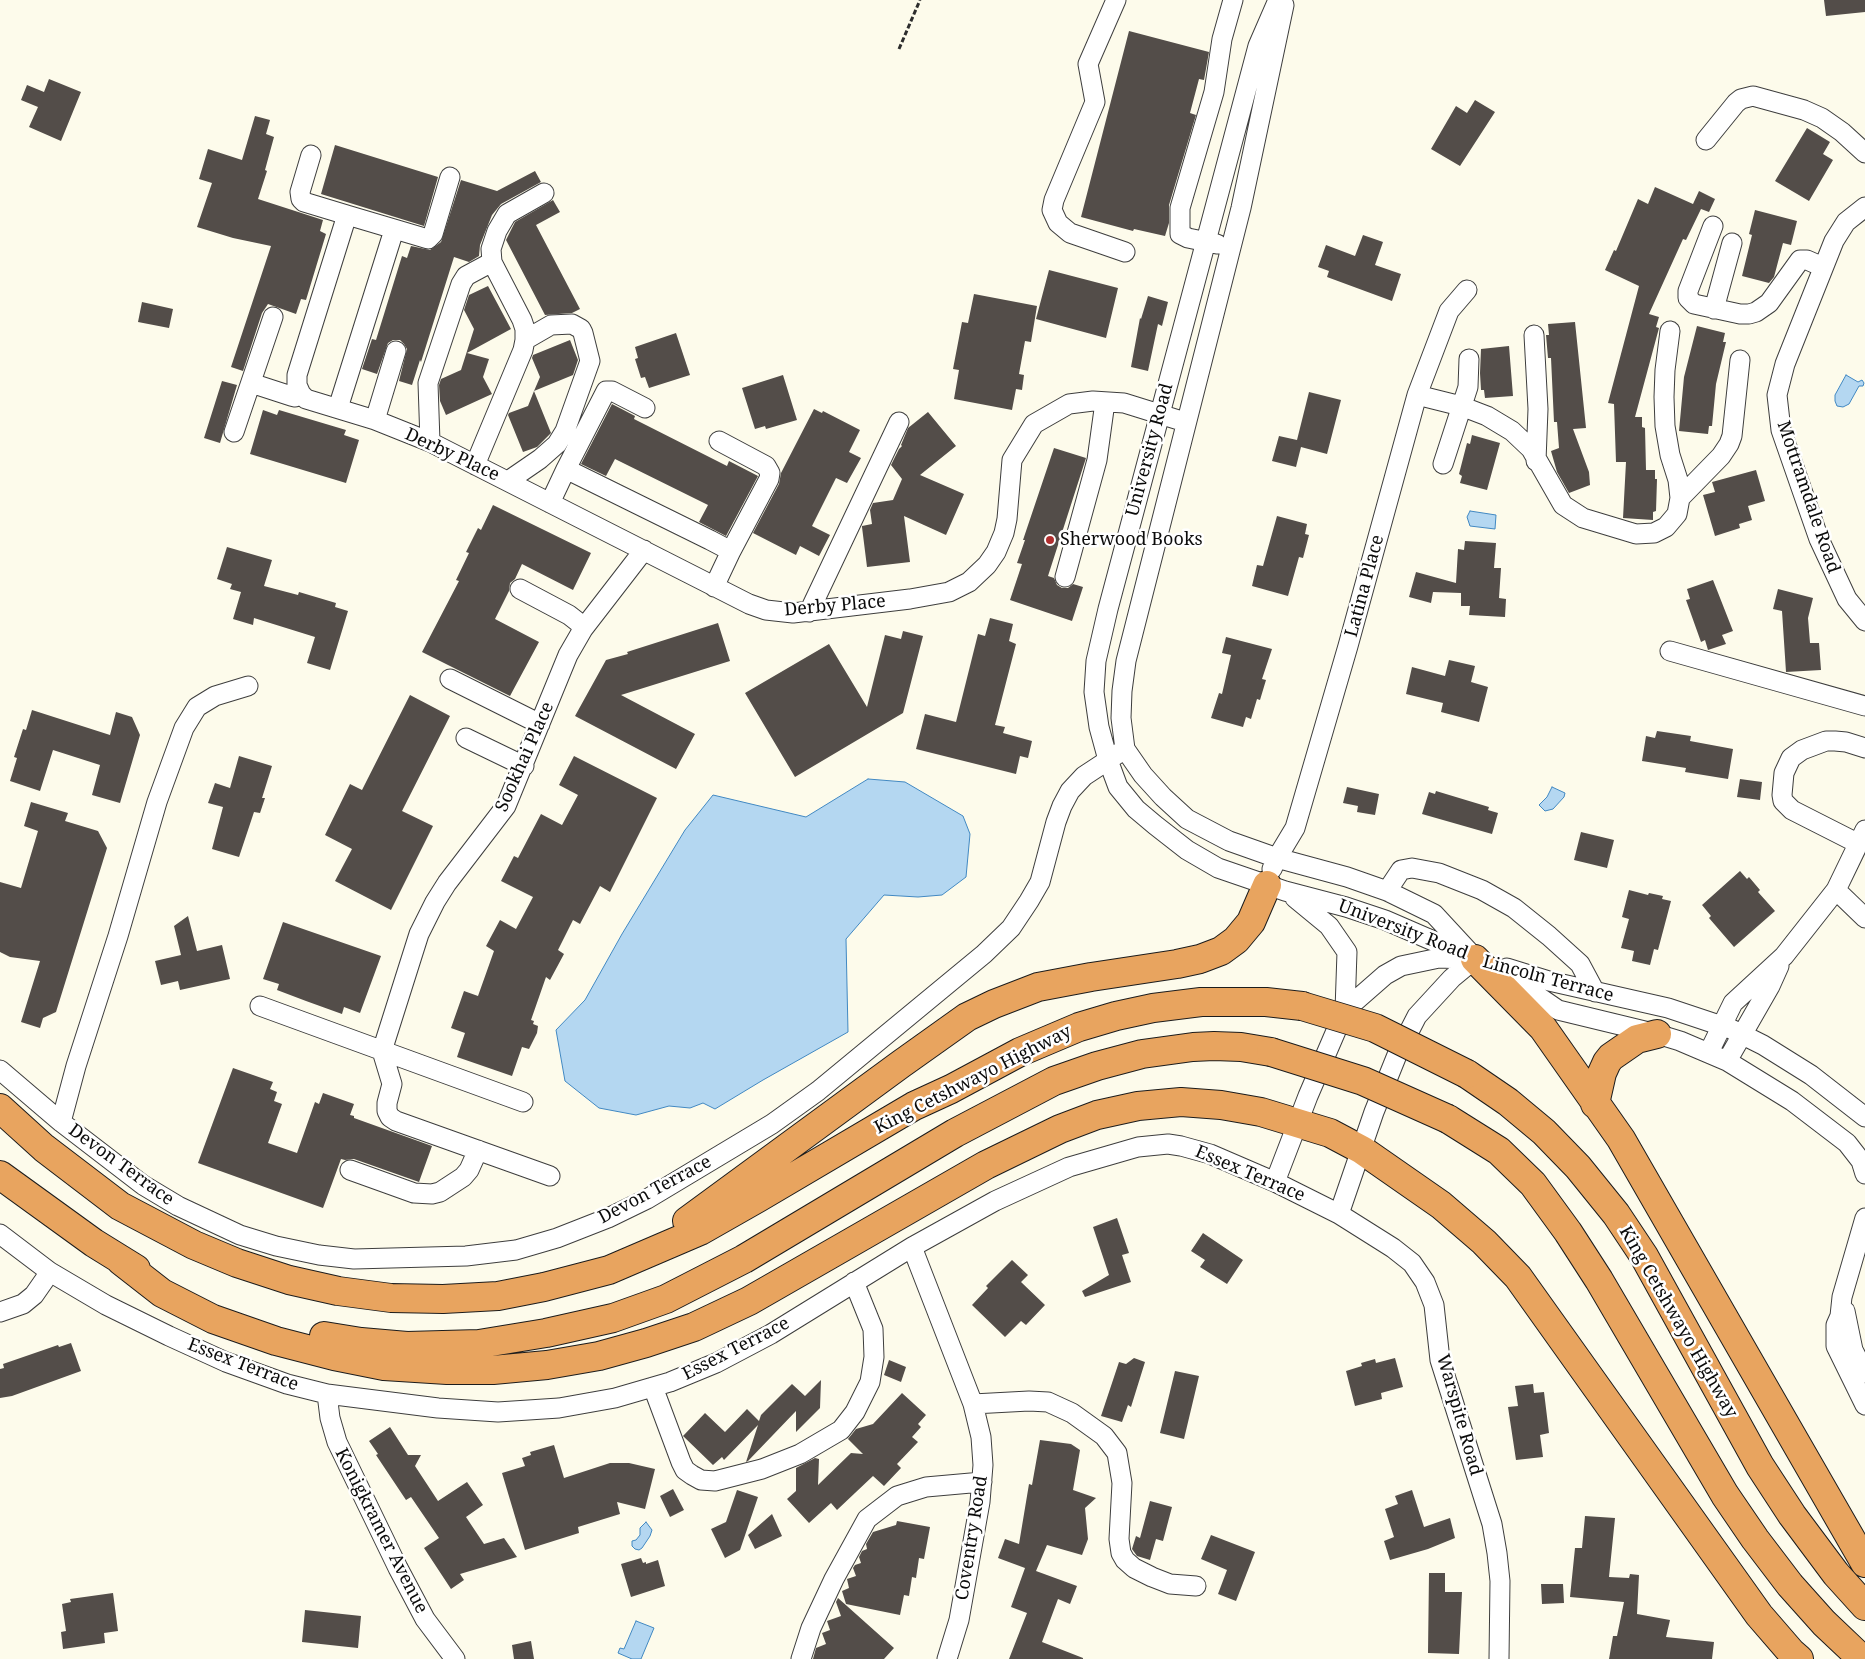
<!DOCTYPE html>
<style>
body{margin:0}
canvas{display:block;background:#fdfbeb}
</style>
<canvas width="1865" height="1659"></canvas>
<script>
const g = document.querySelector('canvas').getContext('2d');
g.lineJoin = 'round';
function paint(path, color) { g.fillStyle = color; g.fill(path, 'evenodd'); }
const poly = rows => new Path2D(rows.map(r => 'M' + r).join(''));
function stroke(path, color, width, dash) { g.strokeStyle = color; g.lineWidth = width; g.lineCap = dash ? 'butt' : 'round'; g.setLineDash(dash || []); g.stroke(path); }
function label(font, color, halo, rows, align = 'center') {
  g.font = font + ' "Noto Serif",serif'; g.lineWidth = 5; g.setLineDash([]); g.textBaseline = 'middle'; g.strokeStyle = halo; g.fillStyle = color; for (const [text, x, y, turn = 0] of rows) {
    g.save(); g.translate(x, y); g.rotate((+turn || 0) * Math.PI / 180); g.textAlign = isNaN(turn) ? turn : align; if (halo) g.strokeText(text, 0, 0); g.fillText(text, 0, 0); g.restore();
  }
}
const water = poly([
 [1846,375,1858,382,1862,380,1864,383,1863,386,1859,386,1849,404,1843,407,1837,406,1835,401,1835,395,1846,375],
 [1470,511,1496,515,1495,529,1470,526,1467,517,1470,511],
 [868,779,905,782,963,816,970,834,966,877,942,895,918,897,884,895,846,939,848,1032,763,1080,715,1109,703,1103,690,1108,669,1106,636,1115,599,1108,565,1081,556,1030,585,1000,622,934,685,830,713,795,806,817,868,779],
 [1552,787,1565,793,1564,797,1553,809,1545,811,1539,805,1547,797,1552,787],
 [646,1522,652,1530,650,1536,642,1548,639,1550,635,1549,632,1546,632,1541,636,1540,640,1535,640,1528,646,1522],
 [636,1621,654,1628,641,1659,632,1659,618,1653,620,1648,624,1649,636,1621]
]);
paint(water, '#b4d7f1');
stroke(water, '#4188c2', 1);
paint(poly([
 [1824,0,1865,0,1865,12,1826,16],
 [1129,31,1209,52,1204,80,1199,79,1190,113,1196,115,1169,205,1169,223,1165,236,1134,229,1133,231,1081,217],
 [49,79,81,92,61,141,29,127,38,107,21,100,27,85,44,92],
 [1475,100,1495,112,1460,166,1431,149,1456,106,1467,113],
 [255,116,270,120,266,134,274,137,265,170,267,171,258,199,323,220,320,231,326,234,306,300,301,299,296,314,268,304,262,313,243,371,231,367,271,246,233,238,197,227,212,183,199,179,208,149,242,160],
 [1807,128,1830,142,1823,154,1833,160,1809,201,1775,181],
 [335,145,438,177,424,226,321,194],
 [535,171,541,182,501,204,492,215,480,245,479,256,469,262,454,257,421,362,420,360,412,385,399,381,407,349,404,344,400,340,393,340,388,343,377,374,362,369,372,339,376,340,402,256,407,258,411,246,430,250,441,242,461,180,497,191],
 [1655,187,1693,204,1699,191,1715,199,1709,212,1701,209,1686,240,1683,239,1649,314,1659,317,1656,327,1659,328,1635,417,1642,417,1642,427,1645,428,1646,470,1655,470,1655,479,1657,479,1656,511,1653,512,1653,520,1623,518,1626,462,1616,462,1614,404,1608,403,1639,286,1605,270,1614,250,1616,251,1638,199,1648,204],
 [553,200,560,212,536,225,580,309,572,313,545,315,506,240,515,222],
 [1755,210,1797,221,1791,245,1783,243,1774,277,1769,283,1742,276,1752,235,1749,234],
 [1363,235,1383,242,1375,265,1401,274,1392,301,1327,277,1329,271,1318,267,1326,245,1355,256],
 [1049,270,1118,288,1106,338,1036,319],
 [488,286,511,329,467,353,489,359,483,377,492,394,446,415,440,401,439,385,441,379,461,370,474,329,464,310,469,295],
 [974,294,1037,306,1031,342,1025,341,1019,374,1024,375,1022,390,1016,389,1012,410,954,399,959,370,953,369,962,322,968,323],
 [1148,296,1168,302,1162,326,1158,324,1148,371,1131,367,1140,318,1141,319],
 [142,302,173,309,169,328,138,322],
 [1575,322,1586,428,1573,429,1589,472,1590,485,1569,493,1557,472,1551,451,1559,448,1557,422,1554,422,1551,358,1548,358,1546,335,1549,335,1548,324],
 [1697,326,1725,333,1723,342,1726,342,1716,384,1712,426,1709,426,1708,434,1679,431,1684,377],
 [676,333,690,375,649,388,645,377,641,378,635,359,638,358,635,347],
 [570,340,578,360,573,375,534,391,540,377,532,358,533,355],
 [1509,346,1513,396,1485,398,1484,390,1481,390,1480,373,1481,349],
 [783,375,797,420,766,429,765,426,755,429,742,388],
 [222,381,237,385,220,443,204,438],
 [534,391,551,433,537,447,523,452,508,415,509,413,528,406],
 [1309,392,1341,400,1327,454,1301,447,1296,467,1272,461,1279,436,1297,440],
 [612,404,635,416,634,419,727,466,729,461,758,476,726,536,699,522,708,505,615,459,606,476,581,464],
 [814,409,822,413,823,411,860,430,849,452,861,458,847,483,836,478,812,526,830,535,819,556,800,546,796,555,753,533,779,484,781,473],
 [263,410,277,415,279,410,346,430,344,435,359,440,346,483,250,454],
 [928,412,956,446,920,475,964,494,946,535,904,516,910,562,867,567,862,527,862,526,872,524,870,510,873,503,893,500,902,479,891,465,899,449,902,446,901,445,908,428],
 [1472,435,1500,443,1487,490,1460,483,1462,476,1459,474,1467,443,1470,444],
 [1054,448,1086,458,1048,576,1054,578,1057,585,1062,588,1068,588,1073,584,1083,587,1072,621,1010,600,1022,564,1017,563,1025,540,1023,540],
 [1756,470,1765,501,1748,506,1752,520,1739,524,1740,528,1715,536,1703,495,1715,492,1712,482],
 [493,505,591,553,573,590,522,564,515,579,510,583,509,591,495,619,539,642,510,696,422,652,459,581,456,580,469,553,466,552,478,528,481,530],
 [1277,516,1307,524,1305,534,1309,535,1303,558,1299,557,1288,596,1252,586,1257,565,1263,566],
 [1465,541,1496,543,1494,568,1501,568,1499,598,1506,599,1505,617,1469,615,1470,606,1461,606,1461,593,1433,592,1431,603,1409,597,1416,572,1456,583,1458,549,1464,550],
 [227,547,272,560,264,586,298,595,299,592,336,603,335,607,348,611,330,670,307,663,315,637,254,618,253,625,233,619,241,592,230,589,232,584,217,579],
 [1713,580,1733,631,1722,635,1726,644,1708,650,1705,640,1701,642,1686,600,1690,599,1687,589],
 [1778,589,1813,598,1808,618,1810,643,1819,643,1821,670,1786,672,1782,611,1773,609],
 [990,618,1013,624,1009,641,1016,644,995,725,1005,727,1003,733,1032,741,1028,758,1020,756,1016,774,916,749,925,714,956,722,978,634,985,636],
 [718,623,730,661,621,695,695,734,676,769,575,716,606,660,628,654,627,652],
 [903,631,923,636,903,713,795,777,745,693,829,644,867,707,885,635,901,639],
 [1226,637,1272,649,1262,679,1266,680,1260,700,1257,699,1251,719,1246,717,1243,727,1211,718,1219,693,1222,694,1231,655,1222,653],
 [1449,660,1475,666,1471,682,1488,687,1479,722,1441,712,1443,703,1406,694,1412,667,1445,676],
 [410,695,450,716,402,811,433,826,391,910,335,881,352,849,325,835,350,784,362,790],
 [32,710,110,735,116,712,132,717,140,735,120,803,92,795,100,765,53,750,40,791,10,781,17,758,14,757,23,729,26,730],
 [1657,731,1691,736,1690,741,1733,749,1728,779,1685,772,1686,768,1642,761,1646,736,1655,738],
 [239,756,272,766,262,798,265,798,260,813,254,812,239,857,212,849,223,807,208,803,215,783,230,788],
 [574,756,657,798,610,892,600,886,580,924,573,920,558,950,564,954,550,980,546,977,531,1020,534,1021,533,1024,538,1026,537,1033,529,1049,522,1047,512,1076,457,1057,465,1033,451,1028,464,991,478,996,494,951,486,946,500,920,516,929,533,897,501,881,514,856,518,858,541,814,562,825,578,795,559,785],
 [1740,779,1762,782,1760,800,1737,797],
 [1347,787,1379,794,1375,815,1357,812,1358,806,1343,803],
 [1436,791,1489,807,1488,810,1498,813,1492,834,1422,814,1429,792,1435,794],
 [31,802,68,813,65,821,98,831,107,848,56,1012,43,1018,40,1028,21,1022,40,961,10,957,0,952,0,882,21,888,38,831,24,826],
 [1581,832,1614,840,1607,868,1574,860],
 [1740,871,1747,879,1749,877,1760,890,1758,892,1775,911,1734,947,1709,918,1711,916,1702,905],
 [1629,890,1648,895,1649,893,1663,896,1662,899,1671,901,1658,950,1654,949,1650,965,1632,961,1634,951,1621,948,1629,919,1622,917],
 [188,916,197,951,222,945,230,979,180,990,178,981,161,985,155,961,181,955,174,926],
 [283,922,381,956,360,1013,344,1007,342,1014,306,1001,277,990,279,984,263,979],
 [233,1068,273,1082,270,1089,277,1092,274,1101,282,1104,268,1143,297,1153,315,1102,319,1104,323,1093,354,1104,350,1115,354,1116,354,1118,432,1146,419,1182,354,1159,345,1160,341,1159,323,1208,198,1163],
 [1117,1218,1129,1253,1122,1255,1131,1282,1085,1297,1082,1291,1109,1275,1093,1227],
 [1203,1233,1243,1260,1227,1284,1200,1267,1205,1260,1191,1251],
 [1012,1260,1028,1275,1021,1282,1045,1305,1026,1325,1021,1321,1005,1337,972,1305,988,1288,986,1286],
 [71,1343,81,1371,12,1396,0,1398,0,1369,4,1368,3,1364,58,1345,59,1347],
 [1134,1358,1145,1362,1131,1407,1128,1405,1122,1422,1101,1416,1119,1362,1126,1364],
 [1395,1358,1403,1387,1381,1393,1382,1399,1355,1406,1346,1371,1362,1366,1361,1363,1375,1359,1376,1363],
 [889,1360,906,1367,901,1382,884,1375],
 [1175,1371,1199,1376,1184,1439,1160,1433],
 [821,1380,820,1408,796,1432,796,1411,748,1461,746,1462,758,1425,724,1460,722,1457,713,1465,683,1436,705,1413,725,1432,747,1409,759,1421,761,1415,792,1384,805,1396],
 [1533,1384,1534,1393,1544,1392,1549,1433,1540,1435,1543,1457,1516,1460,1508,1407,1518,1406,1515,1386],
 [902,1393,926,1415,918,1424,921,1427,912,1437,918,1442,897,1464,901,1468,884,1486,873,1476,837,1510,831,1503,809,1523,787,1499,796,1491,796,1468,815,1458,819,1459,818,1485,851,1453,863,1454,848,1439,856,1429,873,1424],
 [390,1427,408,1455,421,1455,415,1466,438,1501,467,1482,483,1505,466,1517,484,1544,504,1538,517,1557,460,1574,464,1580,451,1589,424,1548,439,1538,411,1497,406,1500,376,1455,378,1454,369,1441],
 [1040,1440,1071,1444,1080,1450,1073,1490,1096,1498,1085,1508,1088,1539,1082,1555,1047,1545,1036,1571,1077,1586,1070,1604,1058,1599,1042,1642,1083,1658,1083,1659,1009,1659,1027,1613,1011,1607,1025,1568,998,1558,1005,1539,1019,1544,1029,1484,1032,1485],
 [554,1445,564,1478,610,1463,629,1463,655,1469,645,1509,617,1502,620,1514,578,1527,579,1533,525,1550,502,1473,525,1466,522,1458,531,1455,530,1452],
 [673,1489,684,1510,670,1517,660,1496],
 [737,1490,758,1497,740,1550,725,1558,711,1529,726,1522],
 [1412,1490,1424,1527,1450,1518,1455,1538,1428,1549,1390,1560,1384,1541,1394,1537,1385,1509,1398,1504,1395,1496],
 [1150,1501,1172,1507,1163,1541,1156,1539,1150,1560,1137,1556,1132,1549,1136,1536,1140,1538],
 [772,1514,782,1536,755,1549,748,1535],
 [1585,1516,1615,1518,1609,1577,1629,1578,1630,1574,1639,1575,1637,1614,1670,1620,1666,1637,1714,1642,1712,1659,1609,1659,1613,1636,1617,1636,1624,1602,1570,1597,1575,1548,1582,1548],
 [897,1521,930,1527,924,1559,919,1558,916,1578,912,1577,909,1596,904,1595,900,1615,846,1604,842,1591,849,1588,847,1579,856,1576,853,1568,855,1565,861,1563,859,1557,862,1551,867,1549,866,1544,873,1532,896,1525],
 [1211,1535,1255,1552,1236,1601,1218,1594,1227,1570,1201,1559],
 [641,1558,643,1563,646,1562,646,1564,658,1560,665,1586,631,1597,621,1564],
 [1429,1573,1445,1573,1445,1592,1462,1592,1459,1654,1428,1653],
 [1541,1584,1563,1584,1564,1603,1542,1604],
 [113,1593,118,1631,104,1633,105,1643,63,1649,61,1632,66,1631,62,1604,71,1602,70,1599],
 [838,1598,894,1648,884,1659,813,1659,816,1648,826,1644,822,1633,830,1630,827,1621,841,1616,836,1602],
 [305,1610,361,1616,358,1648,302,1642],
 [531,1641,534,1659,514,1659,512,1645]
]), '#534d49');
const minor = poly([
 [1116,0,1088,64,1095,102,1054,200,1052,210,1058,223,1070,233,1125,252],
 [1278,0,1258,46,1108,609,1096,661,1094,692,1099,727,1108,760,1118,787,1136,809,1155,825,1187,850,1218,868,1285,891,1346,907,1385,920,1475,959,1523,986,1558,1010,1657,1034,1680,1041,1727,1061,1792,1101,1847,1143,1861,1161,1865,1174],
 [1284,5,1241,208,1126,661,1122,691,1121,718,1125,749,1143,775,1163,797,1187,819,1229,841,1277,858,1347,877,1387,891,1434,914,1471,954],
 [1706,140,1736,103,1741,99,1753,96,1804,110,1822,118,1842,132,1865,153],
 [311,155,300,192,301,199,304,202,347,215],
 [450,177,433,234,428,239,347,215,297,375,297,385,301,394,306,399,375,420,430,442,749,604,766,610,793,613,910,599,949,592,969,582,987,565,996,552,1004,533,1007,519,1012,460,1034,424,1069,404,1093,401,1124,403,1185,422],
 [1865,207,1846,222,1834,241,1785,364,1777,395,1781,430,1819,539,1847,599,1865,621],
 [1713,226,1688,291,1688,298,1694,304,1740,314,1749,314,1756,312,1769,303,1800,260,1807,260,1823,267],
 [1217,244,1188,238,1180,234,1180,208,1214,92,1222,39,1233,0],
 [1714,309,1732,243],
 [1534,335,1538,409,1536,461],
 [251,383,291,396,295,397,301,394],
 [1417,395,1461,406,1487,416,1512,431,1531,449,1563,505,1583,518,1636,534,1654,533,1666,527,1677,514,1680,498,1678,480,1670,455,1665,426,1664,397,1665,370,1670,331],
 [338,408,394,230],
 [375,420,396,351],
 [234,432,273,317],
 [719,441,766,466,770,473,769,479,731,551],
 [430,442,428,383,461,284,466,276,492,262],
 [1443,464,1468,387,1469,359],
 [475,465,523,350,525,340,525,329,522,320,492,262,491,249,497,231,507,214,544,193],
 [566,469,606,391,612,391,645,408],
 [508,481,540,459,557,444,565,431,590,361,583,333,581,329,572,324,551,325,525,340],
 [1680,498,1721,456,1729,444,1732,436,1740,360],
 [550,503,566,469,710,540,731,551,714,587],
 [1065,577,1097,460,1105,402],
 [520,589,569,615,578,622,583,629],
 [809,612,899,422],
 [1670,651,1865,706],
 [450,679,540,724],
 [466,738,524,766],
 [1859,844,1792,810,1783,801,1782,795,1784,773,1791,758,1802,750,1826,741,1835,741,1846,742,1865,748],
 [1272,869,1277,858,1295,828,1348,646,1417,395,1449,311,1467,290],
 [1836,890,1865,918],
 [1387,891,1401,870,1412,868,1439,873,1482,890,1514,908,1549,936,1580,964,1595,992],
 [1507,968,1549,981,1668,1008,1731,1029,1763,1045,1811,1075,1865,1117],
 [260,1006,523,1102],
 [1345,1010,1385,975,1401,966,1439,958,1465,959],
 [382,1051,419,934,435,902,447,883,506,806,568,655,583,629,644,550],
 [382,1051,392,1084,387,1103,387,1111,390,1117,396,1121,550,1176],
 [1709,1052,1733,1003,1784,956,1836,890,1865,830],
 [1727,1061,1770,986,1779,966],
 [0,1070,61,1122,143,1185,178,1206,240,1235,276,1246,319,1255,354,1259,466,1256,516,1250,557,1238,608,1218,647,1199,772,1124,818,1091,984,954,1011,928,1029,901,1040,882,1056,822,1062,806,1070,791,1084,776,1125,749],
 [61,1122,76,1066,118,936,157,802,184,728,197,707,215,696,248,686],
 [350,1170,414,1193,432,1194,440,1192,463,1177,469,1170,478,1150],
 [1275,1182,1308,1096,1345,1010,1347,952,1329,926,1295,898],
 [1339,1214,1374,1112,1397,1055,1417,1016,1452,978,1475,959],
 [1865,1218,1842,1297,1840,1316,1836,1325,1836,1346,1865,1405],
 [0,1234,50,1272,106,1305,169,1336,226,1362,287,1384,327,1394,438,1408,498,1412,559,1408,615,1398,670,1382,716,1363,771,1334,912,1247,995,1201,1069,1167,1138,1147,1168,1144,1181,1146,1210,1154,1275,1182,1339,1214,1393,1248,1412,1263,1425,1282,1434,1305,1440,1360,1492,1524,1497,1553,1500,1581,1499,1659],
 [912,1247,973,1404,981,1437,983,1465,980,1502,959,1620,947,1659],
 [1845,1311,1853,1350,1865,1373],
 [0,1312,23,1304,34,1295,50,1272],
 [653,1387,681,1462,685,1470,692,1475,701,1480,715,1481,762,1469,800,1454,841,1430,855,1412,870,1382,874,1357,873,1329,854,1282],
 [327,1394,330,1418,337,1442,398,1568,425,1619,455,1659],
 [973,1404,1029,1401,1048,1402,1072,1413,1104,1436,1117,1453,1122,1483,1119,1539,1121,1553,1125,1560,1134,1568,1152,1577,1170,1584,1196,1586],
 [801,1659,811,1628,834,1579,867,1519,897,1496,926,1487,982,1482]
]);
const highway = poly([
 [1475,959,1543,1028,1621,1139,1865,1563],
 [1467,1074,1508,1102,1544,1132,1578,1167,1616,1214,1644,1256,1760,1466,1792,1515,1836,1574,1865,1606],
 [1595,1104,1602,1073,1607,1062,1611,1057,1637,1039,1657,1034],
 [0,1108,44,1148,120,1206,194,1245,237,1263,289,1280,338,1291,391,1298,443,1299,498,1296,544,1287,609,1270,700,1231,758,1198,914,1106,951,1089,1020,1052,1079,1027,1116,1016,1153,1008,1201,1002,1266,1002,1302,1006],
 [1448,1119,1499,1151,1533,1184,1568,1232,1599,1280,1725,1495,1755,1539,1790,1585,1824,1623,1862,1659],
 [0,1175,94,1243,136,1269],
 [687,1221,901,1064,967,1017,994,1004,1038,987,1091,977,1177,964,1200,959,1221,951,1236,940,1251,922,1267,885],
 [121,1261,162,1293,213,1319,276,1341,334,1356,384,1366,447,1370,493,1370,547,1365,599,1356,646,1343,694,1327,749,1301,986,1165,1060,1129,1097,1115,1138,1106,1181,1102,1221,1105,1261,1112,1330,1133,1362,1150,1441,1205,1484,1242,1518,1277,1759,1615,1791,1652,1799,1659],
 [324,1336,361,1342,407,1346,479,1344,546,1333,613,1318,666,1299,744,1259,955,1133,1054,1081,1097,1066,1142,1054,1193,1047,1214,1046,1241,1047,1271,1052]
]);
stroke(minor, '#3e3e3e', 21);
stroke(highway, '#1c1c1c', 30);
stroke(poly([
 [899,49,920,0]
]), '#2d2d2d', 3, [5, 2.5]);
stroke(minor, '#fff', 19);
stroke(highway, '#e8a45f', 28);
const highwayBridge = poly([
 [1302,1006,1375,1028,1467,1074],
 [1271,1052,1363,1081,1448,1119]
]);
stroke(highwayBridge, '#1c1c1c', 30, []);
stroke(highwayBridge, '#e8a45f', 28);
for (const [x, y, r, color] of [
 [1050,540,5,"#b02f2f"]
]) { const dot = new Path2D(); dot.arc(x, y, r, 0, 2 * Math.PI); g.fillStyle = color; g.fill(dot); stroke(dot, '#fff', 2); }
label('18px', '#0b0b0b', '#fff', [
 ["University Road",1150,450,-75],
 ["Derby Place",452,455,25],
 ["Mottramdale Road",1808,497,71],
 ["Latina Place",1365,586,-75],
 ["Derby Place",835,606,-5],
 ["Sookhai Place",525,757,-66],
 ["University Road",1403,930,21],
 ["Lincoln Terrace",1548,979,15],
 ["King Cetshwayo Highway",973,1080,-27],
 ["Devon Terrace",121,1165,36],
 ["Essex Terrace",1250,1174,23],
 ["Devon Terrace",655,1190,-28],
 ["King Cetshwayo Highway",1678,1322,60],
 ["Essex Terrace",736,1349,-27],
 ["Essex Terrace",243,1365,21],
 ["Warspite Road",1459,1415,74],
 ["Konigkramer Avenue",381,1531,63],
 ["Coventry Road",972,1538,-81]
]);
label('18px', '#0b0b0b', '#fff', [
 ["Sherwood Books",1060,540]
], 'left');
</script>
